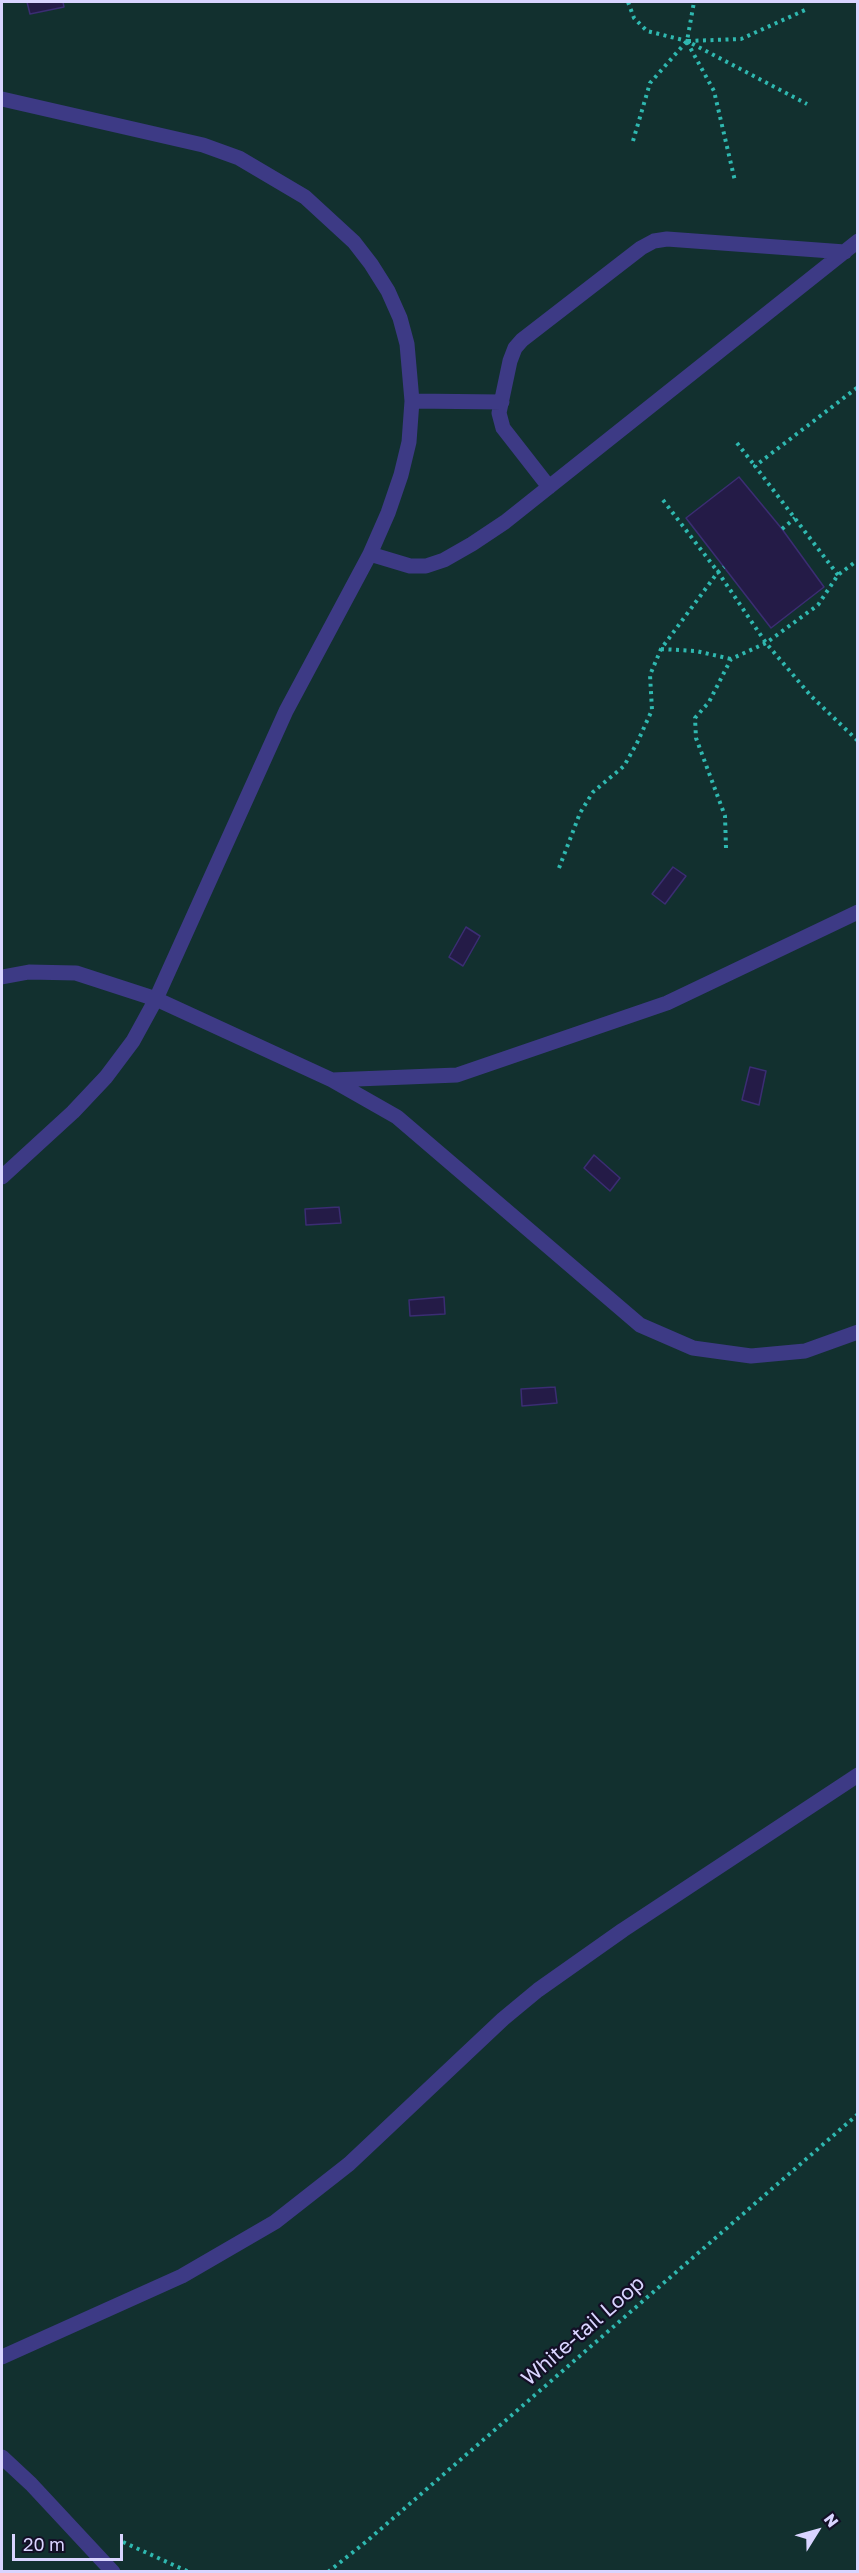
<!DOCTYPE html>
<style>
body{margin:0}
#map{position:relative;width:859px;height:2573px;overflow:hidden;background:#130f26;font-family:"Golos Text",sans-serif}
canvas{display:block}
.frame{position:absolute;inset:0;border:3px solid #d9d4ff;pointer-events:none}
.north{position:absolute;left:787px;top:2501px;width:60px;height:60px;-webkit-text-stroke:4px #130f26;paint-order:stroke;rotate:53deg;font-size:16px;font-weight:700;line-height:24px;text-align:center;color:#d9d4ff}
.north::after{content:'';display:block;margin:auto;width:21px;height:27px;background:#d9d4ff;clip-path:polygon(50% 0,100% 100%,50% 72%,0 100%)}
.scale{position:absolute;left:12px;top:2534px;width:111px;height:27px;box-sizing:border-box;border:3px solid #d9d4ff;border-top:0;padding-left:8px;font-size:18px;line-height:21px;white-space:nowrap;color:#d9d4ff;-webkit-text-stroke:4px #130f26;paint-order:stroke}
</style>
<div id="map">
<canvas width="859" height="2573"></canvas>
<div class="frame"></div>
<div class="north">N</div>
<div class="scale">20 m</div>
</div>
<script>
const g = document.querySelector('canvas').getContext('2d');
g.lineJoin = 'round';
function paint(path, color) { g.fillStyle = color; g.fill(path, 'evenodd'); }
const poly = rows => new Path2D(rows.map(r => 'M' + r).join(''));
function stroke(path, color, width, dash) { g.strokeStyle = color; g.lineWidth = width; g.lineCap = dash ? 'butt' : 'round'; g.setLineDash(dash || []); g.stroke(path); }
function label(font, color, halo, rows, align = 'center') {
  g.font = font + ' "Golos Text",sans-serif'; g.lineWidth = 4.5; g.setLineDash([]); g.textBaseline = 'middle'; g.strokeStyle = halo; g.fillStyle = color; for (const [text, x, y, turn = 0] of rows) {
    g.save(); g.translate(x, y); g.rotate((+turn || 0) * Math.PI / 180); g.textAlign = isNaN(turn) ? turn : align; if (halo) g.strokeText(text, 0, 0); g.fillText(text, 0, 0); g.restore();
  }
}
paint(poly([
 [2,2,857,2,857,2571,2,2572]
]), '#12302f');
const building = poly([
 [27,2,63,2,64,7,30,14,27,2],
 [739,477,782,529,824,587,771,628,686,518,739,477],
 [673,867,686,876,665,904,652,894,673,867],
 [466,927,480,936,463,966,449,957,466,927],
 [750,1067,766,1071,759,1105,742,1100,750,1067],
 [594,1155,620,1178,610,1191,584,1168,594,1155],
 [339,1207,341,1223,306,1225,305,1209,339,1207],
 [444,1297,445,1314,410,1316,409,1300,444,1297],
 [555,1387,557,1403,522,1406,521,1389,555,1387]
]);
paint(building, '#241b47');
stroke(building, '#3b2d73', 1.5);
stroke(poly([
 [628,2,634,18,647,31,687,41,807,104],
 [688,41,741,39,805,10],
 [687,42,714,91,735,181],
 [633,141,650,83,687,41,694,2],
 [737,443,755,466],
 [663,500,718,572,724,567],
 [782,529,795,518],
 [838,575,755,466,858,387],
 [661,649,696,651,731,659],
 [726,848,725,816,696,738,695,718,709,702,731,659,766,643,818,605,838,575,858,560],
 [559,868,580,813,593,792,624,766,637,743,652,710,650,675,661,649,718,572,766,643,811,696,858,741],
 [123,2542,189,2572],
 [328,2572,367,2541,858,2114]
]), '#2fb8b0', 4, [3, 4.5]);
stroke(poly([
 [2,99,203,145,239,158,305,197,354,242,371,264,388,291,400,318,407,344,412,401,409,442,401,475,388,513,370,554,286,711,156,999,133,1041,106,1077,73,1112,2,1177],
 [412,401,502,402],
 [549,487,503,428,499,413,510,361,515,348,522,340,641,248,654,241,667,239,845,252],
 [370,554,410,566,426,566,444,560,472,544,505,522,858,241],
 [2,977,29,972,76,973,156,999,332,1080,397,1117,640,1325,693,1348,751,1356,805,1351,858,1332],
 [332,1080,457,1075,667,1003,858,912],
 [2,2357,182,2276,275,2222,349,2164,503,2019,538,1990,623,1930,858,1775]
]), '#3d3a85', 15);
stroke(poly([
 [2,2457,31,2484,113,2572]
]), '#3d3a85', 15);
label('21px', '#d9d4ff', '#130f26', [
 ["White-tail Loop",583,2331,-41]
]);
</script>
